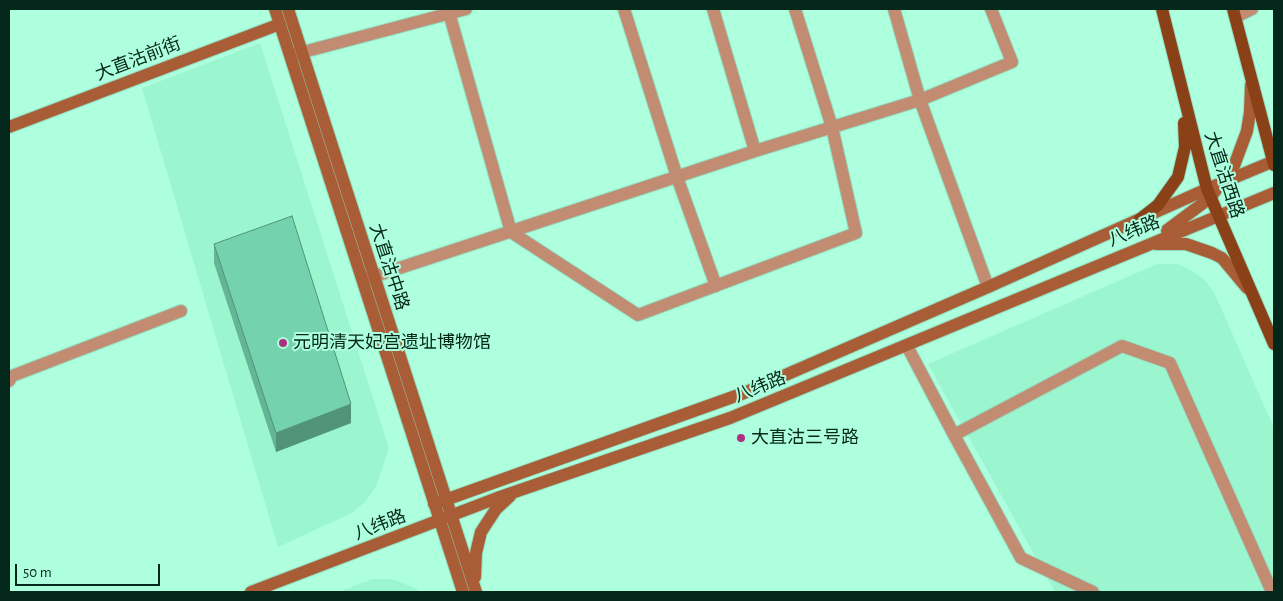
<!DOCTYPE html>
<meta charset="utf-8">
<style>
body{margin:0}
#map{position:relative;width:1283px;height:601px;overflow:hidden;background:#aeffdd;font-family:"Alegreya Sans",sans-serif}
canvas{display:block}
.frame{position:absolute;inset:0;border:10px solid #04271b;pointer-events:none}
.scale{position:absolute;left:15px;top:564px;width:145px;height:22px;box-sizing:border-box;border:2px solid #04271b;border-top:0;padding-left:6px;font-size:15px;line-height:18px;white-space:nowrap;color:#04271b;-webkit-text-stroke:4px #aeffdd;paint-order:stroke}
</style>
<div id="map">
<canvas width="1283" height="601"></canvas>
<div class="frame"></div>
<div class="scale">50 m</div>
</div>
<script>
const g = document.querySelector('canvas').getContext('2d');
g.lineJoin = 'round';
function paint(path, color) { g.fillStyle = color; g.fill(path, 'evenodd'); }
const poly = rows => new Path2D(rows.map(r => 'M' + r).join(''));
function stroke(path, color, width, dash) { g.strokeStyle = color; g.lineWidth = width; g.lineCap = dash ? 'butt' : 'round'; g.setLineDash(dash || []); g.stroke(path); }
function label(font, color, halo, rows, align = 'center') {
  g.font = font + ' "Alegreya Sans","Noto Sans SC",sans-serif'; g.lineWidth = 4; g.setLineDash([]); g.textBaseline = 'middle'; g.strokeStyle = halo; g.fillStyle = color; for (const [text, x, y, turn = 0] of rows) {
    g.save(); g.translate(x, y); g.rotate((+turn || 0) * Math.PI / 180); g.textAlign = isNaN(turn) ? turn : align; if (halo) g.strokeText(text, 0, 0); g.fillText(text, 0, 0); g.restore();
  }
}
paint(poly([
 [260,43,389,448,376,487,365,502,352,513,278,547,142,88],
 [1157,264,1177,264,1189,269,1204,279,1214,292,1274,428,1274,592,1055,592,928,364],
 [372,579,392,579,415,588,420,592,339,592]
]), '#9bf6d0');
const street = poly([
 [448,9,511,232,638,315,856,233,832,127,795,9],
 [624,9,677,177,716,286],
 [713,9,755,151,920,100,1012,62,991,9],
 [894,9,920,100,988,287],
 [1236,17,1252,9],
 [292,55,466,9],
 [366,279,755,151],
 [907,346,954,435,1122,346,1170,363,1272,592],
 [9,381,12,376,181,311],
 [954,435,1021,558,1093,592]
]);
const secondary = poly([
 [275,9,463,592],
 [288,9,476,592],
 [9,127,280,24],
 [1167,230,1210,198,1234,166,1247,131,1250,112,1251,85],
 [1156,244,1186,244,1212,253,1222,258,1247,288],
 [434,504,744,393,988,287,1207,189,1274,161],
 [475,577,476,553,481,532,496,509,510,496],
 [251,592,497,498,730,418,1274,193]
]);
const primary = poly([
 [1162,9,1207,189,1274,344],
 [1233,9,1274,165],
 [1139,220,1158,205,1178,177,1185,147,1184,123]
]);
stroke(street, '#93dcbe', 14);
stroke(secondary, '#93dcbe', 14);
stroke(primary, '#93dcbe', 14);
stroke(street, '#c28c73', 12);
stroke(secondary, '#a95d36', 12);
stroke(primary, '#8b4118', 12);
paint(poly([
 [214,244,351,423,276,452,214,263]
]), '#64b596');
paint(poly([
 [351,404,351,423,276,452,276,433]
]), '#51947a');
const building = poly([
 [292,216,351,404,276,433,214,244,292,216]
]);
paint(building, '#74d3ae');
stroke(building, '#51947a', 1);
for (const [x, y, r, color] of [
 [283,343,5,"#ae3080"],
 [741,438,5,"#ae3080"]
]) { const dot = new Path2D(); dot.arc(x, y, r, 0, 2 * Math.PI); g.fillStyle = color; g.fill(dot); stroke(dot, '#aeffdd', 2); }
label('18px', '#04271b', '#aeffdd', [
 ["大直沽前街",138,59,-21],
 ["大直沽西路",1224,175,72],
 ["八纬路",1134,231,-22],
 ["大直沽中路",389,267,72],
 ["八纬路",760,387,-22],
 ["八纬路",380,525,-21]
]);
label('18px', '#04271b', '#aeffdd', [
 ["元明清天妃宫遗址博物馆",293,343],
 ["大直沽三号路",751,438]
], 'left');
</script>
